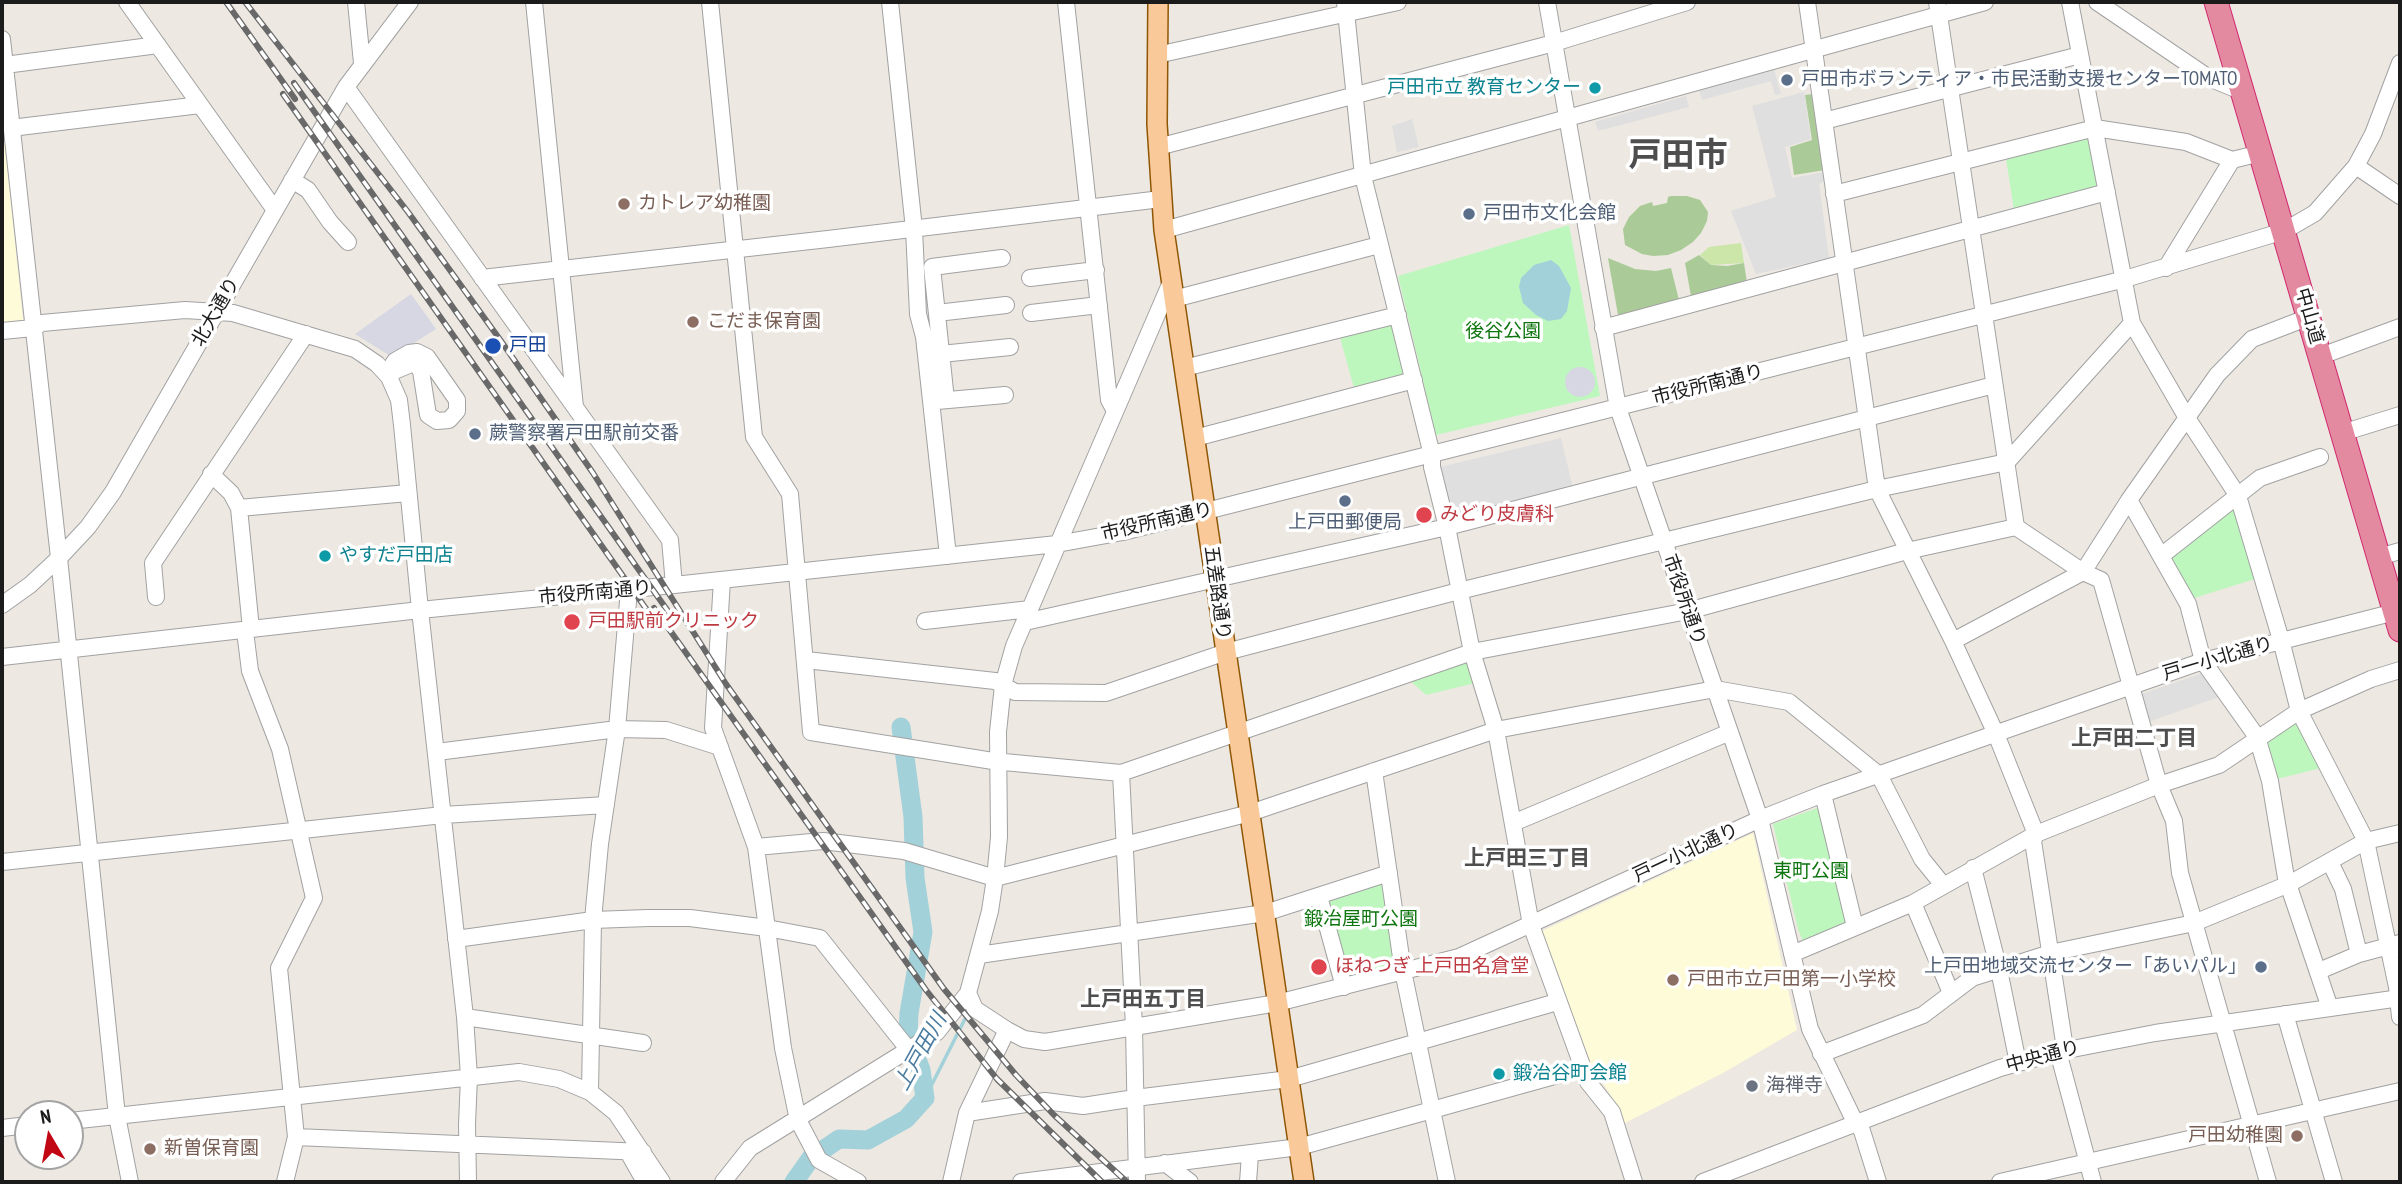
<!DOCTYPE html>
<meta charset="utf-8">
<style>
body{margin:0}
#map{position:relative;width:2402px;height:1184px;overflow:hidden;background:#ede8e1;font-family:"PT Sans Narrow",sans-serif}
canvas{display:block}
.frame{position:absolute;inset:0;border:4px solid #1b1b1b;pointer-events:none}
.north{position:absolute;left:14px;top:1100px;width:70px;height:70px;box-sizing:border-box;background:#fff;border:2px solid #a4a4a4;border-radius:50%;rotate:350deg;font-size:19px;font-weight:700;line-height:28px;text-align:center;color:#1b1b1b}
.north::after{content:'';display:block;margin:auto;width:24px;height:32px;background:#c10614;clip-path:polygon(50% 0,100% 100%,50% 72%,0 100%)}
</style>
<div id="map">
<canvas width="2402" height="1184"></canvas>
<div class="frame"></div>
<div class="north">N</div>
</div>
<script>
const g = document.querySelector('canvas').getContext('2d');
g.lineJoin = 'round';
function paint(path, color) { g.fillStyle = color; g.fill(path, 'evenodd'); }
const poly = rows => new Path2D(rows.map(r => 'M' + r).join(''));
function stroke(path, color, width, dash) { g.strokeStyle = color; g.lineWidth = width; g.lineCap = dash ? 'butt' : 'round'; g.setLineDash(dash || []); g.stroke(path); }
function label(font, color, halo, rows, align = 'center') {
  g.font = font + ' "PT Sans Narrow","Noto Sans JP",sans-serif'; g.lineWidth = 7; g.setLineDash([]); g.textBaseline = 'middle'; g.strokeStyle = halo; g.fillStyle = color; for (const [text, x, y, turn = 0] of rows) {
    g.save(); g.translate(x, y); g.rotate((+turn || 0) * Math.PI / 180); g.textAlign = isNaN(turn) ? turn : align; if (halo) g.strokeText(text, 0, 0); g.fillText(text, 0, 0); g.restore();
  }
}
paint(poly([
 [2,117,23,320,2,323],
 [1753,833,1797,1030,1723,1073,1623,1124,1620,1109,1592,1067,1542,931]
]), '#fefbd9');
paint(poly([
 [1741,243,1744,263,1711,265,1700,255,1709,247]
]), '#cbe6a8');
paint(poly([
 [1813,94,1825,170,1794,175,1790,147,1812,140,1805,95],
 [1687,196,1700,200,1708,212,1707,221,1701,233,1693,242,1681,250,1668,255,1653,256,1642,254,1625,245,1623,229,1629,217,1640,206,1652,202,1653,206,1667,203,1668,197,1671,196],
 [1699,255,1711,265,1727,266,1744,263,1747,283,1691,296,1685,263],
 [1608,258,1635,269,1656,271,1671,268,1679,300,1618,315]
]), '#aacb97');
paint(poly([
 [2090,131,2100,187,2014,210,2005,152],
 [1569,225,1600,396,1436,435,1398,276],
 [1390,320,1405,376,1354,388,1339,334],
 [2237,502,2258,578,2191,599,2167,557],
 [1470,658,1475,683,1426,695,1408,679],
 [2298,720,2321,768,2273,780,2264,739],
 [1823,806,1850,920,1804,944,1798,929,1773,824],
 [1386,878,1397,966,1345,978,1323,898]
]), '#bef7be');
paint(poly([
 [1774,70,1781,94,1775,95,1771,81,1702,100,1699,90],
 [1804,92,1811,139,1785,147,1792,178,1824,172,1825,181,1819,184,1829,258,1756,274,1731,211,1776,197,1752,106],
 [1686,96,1689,107,1598,131,1595,122],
 [1412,119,1419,147,1397,152,1392,126],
 [1561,438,1573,488,1453,519,1440,467],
 [2203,673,2222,696,2145,723,2139,695]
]), '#dfdfdf');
paint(poly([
 [411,294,436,329,392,357,355,334],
 '1565 382a15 15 0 1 1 30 0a15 15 0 1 1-30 0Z'
]), '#d6d7e2');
paint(poly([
 [1551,260,1559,266,1571,288,1567,311,1561,319,1548,321,1536,315,1523,303,1519,287,1521,278,1534,265]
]), '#a2d1da');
stroke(poly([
 [925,1098,969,1011]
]), '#a2d1da', 3.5);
stroke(poly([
 [794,1182,811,1158,839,1139,868,1140,906,1119,925,1098,921,1070,908,1036,909,1013,923,932,915,878,913,817,901,727]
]), '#a2d1da', 19);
const minor = poly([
 [127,2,275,210],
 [356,2,362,63],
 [534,2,575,407],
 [710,2,754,437,790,494,811,732,993,761,1121,773,1472,652,1688,611,1907,551,2016,527],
 [890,2,914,229,918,314,924,337,948,556],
 [1066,2,1109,400,1115,411],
 [1345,2,1363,176,1432,455,1432,467,1447,527,1472,652,1496,730,1531,925,1588,1082,1612,1112,1634,1182],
 [1547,2,1618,408,1760,819,1810,1029,1852,1116,1862,1131,1878,1182],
 [1807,2,1877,489,1953,641,1996,734,2036,834,2033,841,2064,1042,2060,1059,2093,1182],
 [1937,2,2016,527,2083,572,2101,580,2159,785,2174,821,2180,873,2268,1182],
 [2070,2,2132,323,2187,418,2238,496,2281,640,2299,711,2366,841,2397,987,2400,1017],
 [2097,2,2209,78,2243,92],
 [2,39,59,558,117,1116,130,1182],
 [1157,55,1398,2],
 [5,65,158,45],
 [346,87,670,540,674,585],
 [1824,121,2080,55],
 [11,128,200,105],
 [1158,147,1554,43,1687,2],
 [2356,166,2400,196],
 [292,180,308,190,330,222,348,242],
 [1834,194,2095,128,2186,142,2232,160,2261,153],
 [1164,230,1985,2],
 [2166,268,2232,160],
 [482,278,828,239,1161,199],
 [1030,278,1096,270],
 [1174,299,1379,245],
 [937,313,1006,305],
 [1031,313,1099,305],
 [1603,328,2107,192],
 [2,331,33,328,42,323,185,310,233,313,355,349,377,364,389,377,399,400,402,425,420,610,465,1017,469,1077,467,1124,468,1182],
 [417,352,427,357,457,400,457,411,449,420,437,421,428,415,421,371,417,365,411,364,387,374,395,361,409,353,417,352],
 [941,354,1010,347],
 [2321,356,2400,327],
 [1184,368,1398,315],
 [946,400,932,267,1002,258],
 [937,401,1005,395],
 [2342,433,2400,415],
 [1195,438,1414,380],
 [211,474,231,493,239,508,251,629],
 [2129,500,2188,604,2203,661,2257,737,2270,781,2286,878,2330,1008],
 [239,508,408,493],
 [2161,556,2260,478,2320,457],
 [2379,557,2400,551],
 [722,580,713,728,756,847,783,1048,798,1120,819,1160,858,1182],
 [156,597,153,563,306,334],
 [2,605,30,585,59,558,88,527,113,492,346,87,410,2],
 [925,621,1030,609],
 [1025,622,1447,527,1994,385],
 [245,631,250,671,280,749,314,898,279,968,296,1137,285,1182],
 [1953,641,2083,572,2129,500,2217,375,2252,339,2309,317],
 [2,657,420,610,674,585,1057,544,1123,532,2125,279,2284,231,2315,213,2356,166,2373,134,2400,63],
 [806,660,995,681,1015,692,1106,693,1226,652,1459,591,1877,489,2007,462,2132,323],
 [437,752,617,729,666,730,720,747],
 [1374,771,1403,971,1447,1182],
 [1121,773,1134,1027,1137,1182],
 [1823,794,1855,927],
 [1513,823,1730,732],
 [756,847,823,841,904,851,995,878,1250,813,1496,730,1715,689,1789,702,1879,775,1922,859,1943,885],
 [2,862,443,815,606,805],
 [2330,862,2343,889,2359,954],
 [1973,868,1999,970,2018,1063],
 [1319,896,1344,987],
 [1913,903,1951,993],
 [456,939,593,920,648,918,690,918,767,928,820,938,908,1049],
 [1792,954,1913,903,2036,834,2159,785,2219,765,2299,711,2371,679,2400,670],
 [979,955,1265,913,1389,873],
 [2319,971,2359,954,2400,943],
 [968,993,975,1009,1007,1030,1024,1039,1045,1042,1277,1003,1459,957,1760,819,1823,794,2203,661,2395,612],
 [2285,1014,2334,1182],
 [465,1017,643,1043],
 [1821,1054,1923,1015,1972,978,2050,953,2194,923,2289,884,2366,841,2400,833],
 [590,1092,593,920,600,844,617,729,629,590],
 [967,1113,1045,1101,1083,1106,1135,1098,1289,1079,1557,1002],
 [70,1121,519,1072,559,1079,590,1092,616,1113,662,1182],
 [2,1128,28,1125],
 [296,1137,643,1152],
 [628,1152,645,1182],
 [1165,1163,1190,1182],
 [723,1182,750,1148,937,1032,968,993,990,911,995,878,999,837,998,732,1003,685,1014,646,1030,609,1171,282],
 [951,1182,967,1113,1007,1030],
 [1021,1182,1299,1147,1583,1068],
 [1248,1182,1250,1155],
 [1703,1182,2000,1068,2062,1051,2155,1033,2400,998],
 [2000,1182,2400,1091]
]);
const major = poly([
 [1158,2,1157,124,1164,230,1304,1182]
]);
const highway = poly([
 [2216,2,2400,630]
]);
stroke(minor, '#a2a2a2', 18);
stroke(major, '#8e5604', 22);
stroke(highway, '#d0296f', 25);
stroke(minor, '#fff', 16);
stroke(major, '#f9c99a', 19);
stroke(highway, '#e38aa1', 23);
const rail = poly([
 [226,2,295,99],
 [245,2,408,212,501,341,593,473,726,684,944,989,1016,1075,1054,1115,1127,1182],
 [294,83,670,614],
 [283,94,654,620],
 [654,608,926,990,997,1079,1102,1182]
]);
stroke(rail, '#696969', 6);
stroke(rail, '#fff', 3.5, [10]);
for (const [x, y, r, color] of [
 [1787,80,7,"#5c6f8a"],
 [1595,88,7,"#0f9aa8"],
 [624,204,7,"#8d6e63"],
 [1469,214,7,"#5c6f8a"],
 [693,322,7,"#8d6e63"],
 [493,346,9,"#1a4fb4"],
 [475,434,7,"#5c6f8a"],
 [1345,501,7,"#5c6f8a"],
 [1424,515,9,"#e0444e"],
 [325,556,7,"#0f9aa8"],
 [572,622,9,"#e0444e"],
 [1319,967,9,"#e0444e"],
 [2261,967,7,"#5c6f8a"],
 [1673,980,7,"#8d6e63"],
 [1499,1074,7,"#0f9aa8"],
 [1752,1086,7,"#6b7280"],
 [2297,1136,7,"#8d6e63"],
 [150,1149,7,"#8d6e63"]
]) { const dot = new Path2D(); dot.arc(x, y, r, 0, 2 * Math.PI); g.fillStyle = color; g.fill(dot); stroke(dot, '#fff', 2.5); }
label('19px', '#4e5e75', '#fff', [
 ["戸田市ボランティア・市民活動支援センターTOMATO",1801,80],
 ["戸田市文化会館",1483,214],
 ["蕨警察署戸田駅前交番",489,434],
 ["上戸田郵便局",1345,523,"center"],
 ["上戸田地域交流センター「あいパル」",2247,967,"right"]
], 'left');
label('19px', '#0d838f', '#fff', [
 ["戸田市立 教育センター",1581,88,"right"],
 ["やすだ戸田店",339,556],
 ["鍛冶谷町会館",1513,1074]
], 'left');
label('19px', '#785e54', '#fff', [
 ["カトレア幼稚園",638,204],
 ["こだま保育園",707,322],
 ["戸田市立戸田第一小学校",1687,980],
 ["戸田幼稚園",2283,1136,"right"],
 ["新曽保育園",164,1149]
], 'left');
label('19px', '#1b1b1b', '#fff', [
 ["北大通り",216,312,-60],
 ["中山道",2309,316,74],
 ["市役所南通り",1708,385,-14],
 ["市役所南通り",1157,522,-13],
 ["市役所南通り",595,593,-5],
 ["五差路通り",1217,593,82],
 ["市役所通り",1684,600,71],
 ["戸一小北通り",2218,659,-16],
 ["戸一小北通り",1686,853,-25],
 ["中央通り",2043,1057,-15]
]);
label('19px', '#0e750f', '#fff', [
 ["後谷公園",1503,332],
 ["東町公園",1811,872],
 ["鍛冶屋町公園",1361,920]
]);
label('19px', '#164399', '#fff', [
 ["戸田",509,346]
], 'left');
label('19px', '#be3a42', '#fff', [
 ["みどり皮膚科",1440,515],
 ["戸田駅前クリニック",588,622],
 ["ほねつぎ 上戸田名倉堂",1335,967]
], 'left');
label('19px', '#5b616d', '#fff', [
 ["海禅寺",1766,1086]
], 'left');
label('bold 21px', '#4e4e4e', '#fff', [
 ["上戸田二丁目",2134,739],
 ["上戸田三丁目",1527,859],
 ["上戸田五丁目",1143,1000]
]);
label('italic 21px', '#497aa0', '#fff', [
 ["上戸田川",921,1052,-61]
]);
label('bold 33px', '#4e4e4e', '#fff', [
 ["戸田市",1678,157]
]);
</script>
